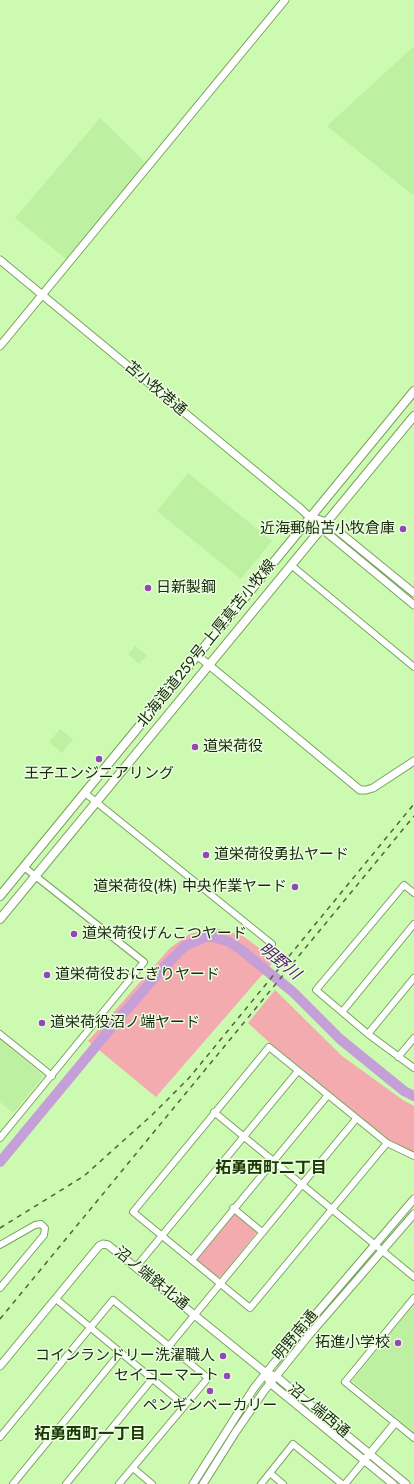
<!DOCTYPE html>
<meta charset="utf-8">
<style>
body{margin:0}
canvas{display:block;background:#ccfab1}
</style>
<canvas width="414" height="1484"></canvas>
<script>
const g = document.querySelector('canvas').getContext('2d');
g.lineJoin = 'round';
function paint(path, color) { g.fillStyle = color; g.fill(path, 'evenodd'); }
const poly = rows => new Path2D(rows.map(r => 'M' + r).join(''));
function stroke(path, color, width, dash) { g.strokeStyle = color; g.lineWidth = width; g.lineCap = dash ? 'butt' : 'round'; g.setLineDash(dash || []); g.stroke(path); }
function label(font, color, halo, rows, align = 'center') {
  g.font = font + ' Jost,"Noto Sans JP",sans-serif'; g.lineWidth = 3; g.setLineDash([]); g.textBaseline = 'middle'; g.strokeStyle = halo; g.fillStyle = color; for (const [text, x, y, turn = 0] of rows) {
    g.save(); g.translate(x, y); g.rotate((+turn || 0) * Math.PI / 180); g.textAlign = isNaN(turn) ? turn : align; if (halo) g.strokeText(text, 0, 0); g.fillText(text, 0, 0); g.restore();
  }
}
paint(poly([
 [414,46,414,196,327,126],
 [100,118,146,163,66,259,15,218],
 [188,473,272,541,241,579,157,511],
 [135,646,147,655,139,664,128,654],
 [60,729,73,739,62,753,49,742],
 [0,1040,44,1076,13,1113,0,1102],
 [414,1305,414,1432,352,1381]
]), '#bef0a1');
paint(poly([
 [212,927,243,936,275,960,156,1097,88,1041,170,948,188,935],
 [275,990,342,1056,403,1100,414,1106,414,1152,387,1139,270,1043,248,1023],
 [236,1214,257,1232,222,1276,218,1278,198,1262,197,1259,232,1215]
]), '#f3abb0');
stroke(poly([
 [0,1162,121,1016,165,966,185,946,206,937,214,937,229,942,240,949,293,992,340,1039,404,1091,414,1096]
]), '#c59fd7', 10);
const minor = poly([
 [291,565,414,667],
 [85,793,272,944],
 [414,893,404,885,316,990,368,1034,414,1068],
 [342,1012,414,924],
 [0,1034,52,1076],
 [368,1034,414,978],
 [398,1057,414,1038],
 [214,1112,414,1277],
 [0,1138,144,962,24,867],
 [387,1143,250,1308,133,1212,269,1047,387,1143,414,1156],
 [233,1208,262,1232],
 [0,1245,35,1225,41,1224,45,1228,44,1235,0,1288],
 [192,1260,328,1095],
 [136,1267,298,1071],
 [414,1298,345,1382,414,1438],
 [56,1299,184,1405],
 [169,1346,356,1119],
 [0,1437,113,1300,208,1378,119,1484],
 [133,1468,152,1484],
 [270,1473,283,1484],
 [13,1484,121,1352],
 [66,1484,153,1378],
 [261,1484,293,1444,342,1484],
 [345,1484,364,1461]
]);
const tertiary = poly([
 [0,260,301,509,321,528,414,605],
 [0,346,285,0],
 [311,517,327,522,414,593],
 [198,656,360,790,366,790,373,788,414,761],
 [0,1366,99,1246,103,1244,108,1245,266,1373,276,1376,284,1383,406,1484],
 [268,1379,270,1383,393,1484],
 [367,1457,395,1423],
 [193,1484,254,1388,274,1363,414,1199],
 [203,1484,235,1433,264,1391,310,1334,414,1214]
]);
const secondary = poly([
 [0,896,414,391],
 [0,919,414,416]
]);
stroke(minor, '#79a45f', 8);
stroke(tertiary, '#79a45f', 9);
stroke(secondary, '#79a45f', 10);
stroke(minor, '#fff', 6);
stroke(tertiary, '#fff', 7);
stroke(secondary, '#fff', 8);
stroke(poly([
 [0,1228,84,1176,152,1115,189,1078,414,804],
 [0,1319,414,816]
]), '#4c653c', 1.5, [5, 5]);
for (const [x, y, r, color] of [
 [403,529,4,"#9546b6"],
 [148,588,4,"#9546b6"],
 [195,747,4,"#9546b6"],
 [99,759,4,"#9546b6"],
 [206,855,4,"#9546b6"],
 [295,887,4,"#9546b6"],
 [74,934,4,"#9546b6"],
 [47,975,4,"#9546b6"],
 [42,1023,4,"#9546b6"],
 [398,1343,4,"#9546b6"],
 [223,1356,4,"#9546b6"],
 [227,1376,4,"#9546b6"],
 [210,1391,4,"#9546b6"]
]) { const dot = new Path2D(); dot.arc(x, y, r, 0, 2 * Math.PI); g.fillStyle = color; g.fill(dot); stroke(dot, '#ebfee1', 1.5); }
label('15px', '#18290c', '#ebfee1', [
 ["苫小牧港通",155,389,40],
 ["北海道道259号 上厚真苫小牧線",207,644,-51],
 ["沼ノ端鉄北通",151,1279,39],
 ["明野南通",296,1336,-50],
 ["沼ノ端西通",318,1411,40]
]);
label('15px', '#18290c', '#ebfee1', [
 ["近海郵船苫小牧倉庫",395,529,"right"],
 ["日新製鋼",156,588],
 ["道栄荷役",203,747],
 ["王子エンジニアリング",99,774,"center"],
 ["道栄荷役勇払ヤード",214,855],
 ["道栄荷役(株) 中央作業ヤード",287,887,"right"],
 ["道栄荷役げんこつヤード",82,934],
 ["道栄荷役おにぎりヤード",55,975],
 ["道栄荷役沼ノ端ヤード",50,1023],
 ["拓進小学校",390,1343,"right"],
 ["コインランドリー洗濯職人",215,1356,"right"],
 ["セイコーマート",219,1376,"right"],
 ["ペンギンベーカリー",210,1406,"center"]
], 'left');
label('italic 16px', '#552769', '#ebfee1', [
 ["明野川",279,962,39]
]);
label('bold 16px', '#1c3904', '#ebfee1', [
 ["拓勇西町二丁目",271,1169],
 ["拓勇西町一丁目",90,1435]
]);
</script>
